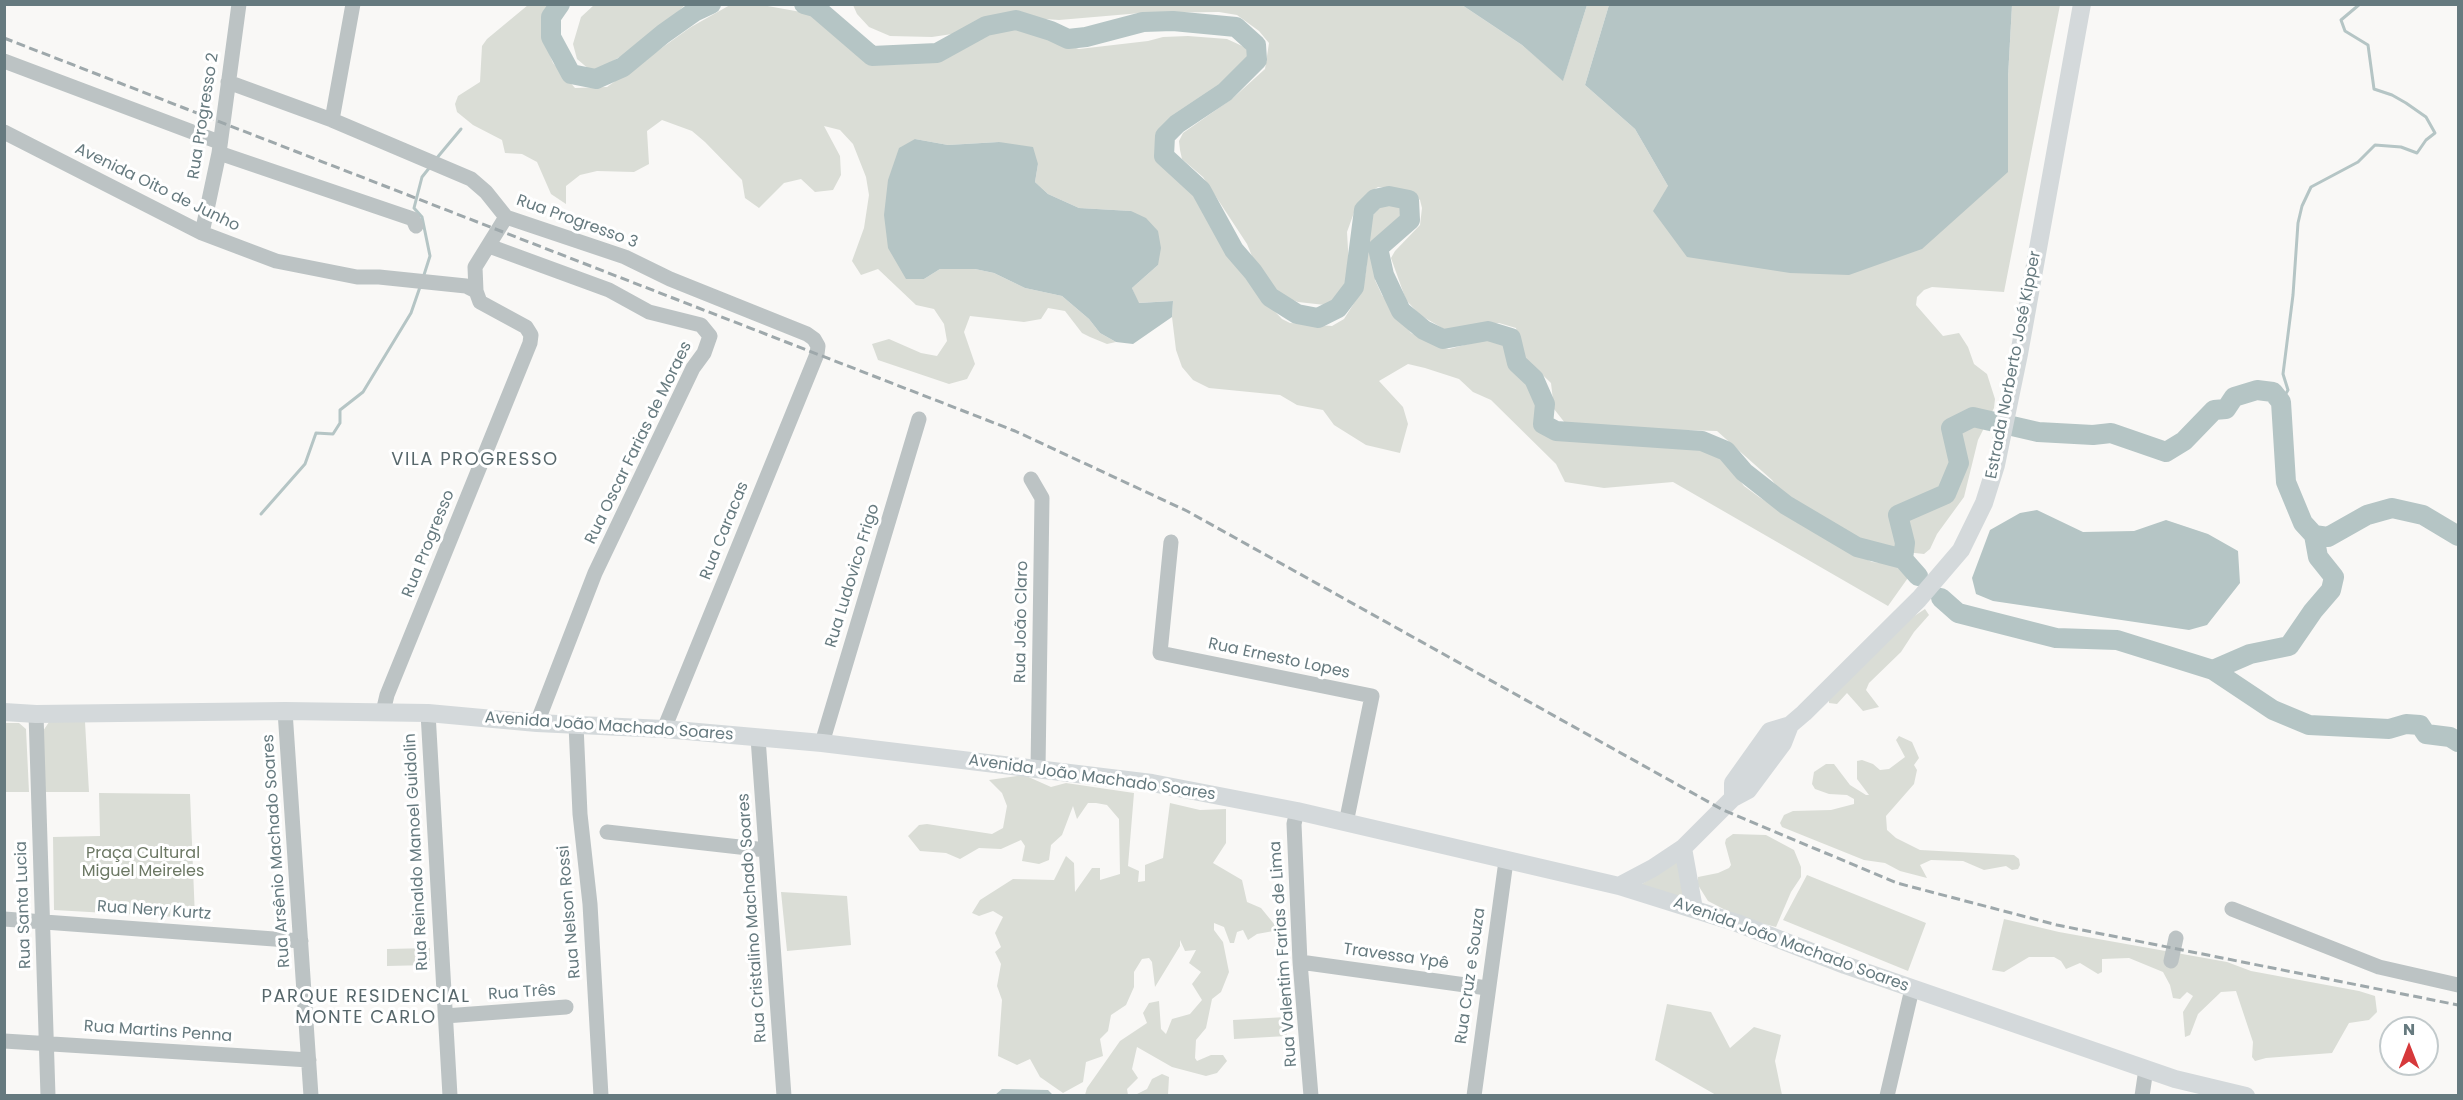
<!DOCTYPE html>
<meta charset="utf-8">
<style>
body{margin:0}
#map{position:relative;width:2463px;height:1100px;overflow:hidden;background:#f9f8f6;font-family:Poppins,sans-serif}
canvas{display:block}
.frame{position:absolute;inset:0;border:6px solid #667a7f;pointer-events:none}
.north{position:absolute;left:2379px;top:1016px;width:60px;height:60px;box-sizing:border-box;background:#fff;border:2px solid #c2cacc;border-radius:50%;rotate:0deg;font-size:16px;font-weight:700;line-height:24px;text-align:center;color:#667a7f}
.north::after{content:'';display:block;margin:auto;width:21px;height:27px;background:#d6393b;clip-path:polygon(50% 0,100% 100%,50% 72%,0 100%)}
</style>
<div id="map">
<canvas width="2463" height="1100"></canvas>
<div class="frame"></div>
<div class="north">N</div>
</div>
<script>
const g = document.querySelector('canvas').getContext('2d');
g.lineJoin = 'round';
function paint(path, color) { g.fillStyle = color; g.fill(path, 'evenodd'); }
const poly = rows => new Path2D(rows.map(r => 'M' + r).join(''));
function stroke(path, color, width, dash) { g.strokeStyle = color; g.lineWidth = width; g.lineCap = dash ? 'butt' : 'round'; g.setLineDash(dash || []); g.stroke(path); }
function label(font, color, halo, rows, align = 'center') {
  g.font = font + ' Poppins,sans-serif'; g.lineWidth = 6; g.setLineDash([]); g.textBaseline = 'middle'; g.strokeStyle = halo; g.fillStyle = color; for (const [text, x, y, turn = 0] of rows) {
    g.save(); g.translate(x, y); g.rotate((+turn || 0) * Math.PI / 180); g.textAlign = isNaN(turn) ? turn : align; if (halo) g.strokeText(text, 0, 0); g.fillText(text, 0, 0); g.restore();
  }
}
paint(poly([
 [528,5,555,5,546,23,547,48,553,63,575,88,607,87,691,27,730,5,762,5,812,14,840,33,867,61,884,65,940,62,989,32,1015,27,1079,49,1148,41,1163,37,1188,36,1227,39,1253,51,1248,63,1226,80,1208,99,1163,127,1160,161,1177,178,1194,190,1221,231,1232,262,1251,280,1265,301,1282,319,1290,323,1332,326,1344,319,1363,289,1367,264,1365,238,1371,217,1382,205,1399,203,1406,208,1402,226,1389,238,1374,246,1375,280,1382,295,1411,333,1441,347,1449,349,1487,339,1503,342,1515,367,1534,386,1539,400,1536,417,1545,435,1653,446,1705,447,1720,454,1744,486,1759,497,1808,528,1872,562,1902,565,1910,575,1888,606,1673,482,1604,488,1565,482,1556,464,1491,400,1473,392,1459,379,1425,368,1408,364,1379,381,1403,407,1408,424,1400,453,1366,445,1334,425,1323,410,1297,405,1280,395,1209,388,1193,380,1182,367,1176,350,1172,317,1173,301,1138,303,1132,288,1158,265,1131,211,1079,208,1048,194,1035,182,1038,164,999,142,948,145,915,139,924,279,940,269,975,269,994,273,1025,288,1062,296,1089,319,1100,333,1116,342,1107,344,1090,337,1082,333,1065,311,1048,308,1041,319,1024,322,970,316,964,332,975,364,967,379,949,384,878,360,872,344,889,339,921,353,937,356,947,341,944,324,934,309,916,305,878,269,861,275,852,261,864,228,869,195,866,177,853,144,840,130,824,126,840,156,841,175,833,190,815,192,801,179,784,183,759,208,745,198,742,180,705,142,692,131,662,120,647,131,649,164,634,172,597,171,580,175,566,186,566,204,551,194,537,162,522,154,505,153,502,140,473,125,457,112,455,104,458,96,480,82,482,46,487,39],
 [594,5,594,4,685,5,645,43,598,69,590,70,577,59,573,44,581,17],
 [853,5,1462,5,1522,45,1563,80,1587,5,1609,5,1585,85,1635,129,1668,186,2008,77,2012,5,2060,5,2004,292,1932,287,1924,290,1917,297,1916,305,1943,336,1959,333,1968,347,1974,364,1987,374,1995,399,1994,408,1978,440,1964,497,1937,534,1930,549,1924,554,1896,551,1871,542,1853,538,1829,526,1782,494,1772,480,1717,431,1574,427,1565,423,1554,409,1551,383,1522,355,1516,328,1499,323,1453,331,1444,329,1420,315,1406,300,1391,258,1395,251,1420,225,1422,208,1420,200,1413,193,1395,188,1378,187,1367,194,1356,207,1347,232,1350,283,1341,296,1325,305,1298,302,1281,296,1257,268,1247,244,1203,177,1182,159,1180,150,1179,141,1183,133,1233,98,1265,69,1269,43,1259,31,1237,15,1219,12,1141,13,1059,20,1002,16,971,24,952,34,932,37,890,36,869,27,857,14],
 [1925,609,1929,615,1914,632,1901,652,1869,683,1866,690,1879,707,1863,711,1847,693,1837,704,1829,703,1829,696,1899,626],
 [49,722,85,722,89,792,45,792,43,731],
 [5,723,19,723,26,729,29,792,5,792],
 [1899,736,1912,742,1919,758,1914,765,1917,770,1914,784,1886,816,1887,830,1896,838,1920,850,2014,855,2019,859,2020,865,2018,869,2012,870,2006,866,1984,870,1963,861,1931,860,1920,865,1927,878,1900,871,1885,863,1864,860,1782,827,1780,823,1784,815,1793,811,1831,810,1854,804,1854,799,1847,795,1829,794,1815,789,1812,784,1814,772,1826,764,1834,764,1850,785,1866,795,1869,795,1857,779,1857,761,1862,760,1873,764,1880,770,1889,769,1905,757,1896,740],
 [1024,775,1051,787,1066,783,1134,793,1128,866,1139,871,1138,882,1145,881,1145,865,1163,858,1170,803,1200,810,1226,809,1226,843,1213,863,1242,880,1247,902,1261,908,1279,930,1257,934,1248,940,1243,930,1237,932,1234,943,1230,943,1224,927,1214,923,1214,930,1223,942,1229,972,1221,992,1212,999,1206,1028,1196,1040,1195,1058,1197,1061,1211,1055,1223,1055,1227,1061,1217,1073,1206,1076,1172,1067,1137,1047,1132,1069,1138,1078,1127,1089,1128,1095,1085,1095,1087,1088,1120,1041,1147,1023,1143,1013,1149,1003,1159,1001,1161,1029,1166,1034,1172,1019,1190,1014,1202,1000,1192,984,1201,972,1189,963,1196,950,1185,951,1180,940,1180,946,1155,987,1152,962,1149,958,1142,959,1134,972,1134,987,1126,1005,1111,1015,1108,1031,1100,1039,1103,1056,1086,1062,1083,1082,1063,1093,1040,1077,1030,1059,1017,1065,998,1056,1002,1000,997,986,1001,964,995,952,1001,947,995,933,1003,917,993,911,979,916,972,913,980,900,1013,879,1054,880,1066,856,1074,863,1075,892,1092,868,1100,868,1100,880,1120,874,1119,819,1107,805,1096,803,1088,803,1077,819,1073,806,1062,835,1051,845,1049,860,1039,864,1022,861,1025,846,1021,840,1001,849,979,848,960,859,946,853,920,851,908,836,919,825,927,824,992,834,1003,828,1007,806,1002,793,989,780],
 [99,793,190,794,195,918,54,910,53,837,100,836],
 [1733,834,1766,835,1794,850,1801,867,1801,877,1791,892,1776,927,1741,918,1708,901,1698,885,1698,877,1718,873,1729,868,1731,865,1725,843,1726,839],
 [1680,859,1687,900,1639,886],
 [1807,875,1926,923,1908,971,1783,920],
 [781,892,847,896,851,945,787,951],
 [2004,919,2059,932,2227,962,2251,971,2359,991,2375,996,2377,1012,2369,1020,2349,1023,2332,1053,2266,1058,2255,1061,2252,1057,2253,1042,2236,991,2221,992,2198,1014,2190,1035,2185,1037,2183,1012,2193,996,2187,992,2180,999,2173,998,2170,985,2163,972,2129,958,2102,959,2102,972,2098,974,2080,963,2066,969,2061,961,2054,957,2029,957,2004,972,1992,970],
 [430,948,430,965,387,966,387,949],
 [1667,1004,1711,1012,1730,1048,1754,1027,1781,1035,1775,1061,1782,1095,1716,1095,1655,1060],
 [1286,1017,1287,1036,1234,1039,1233,1020],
 [1162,1074,1169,1077,1168,1095,1135,1095,1147,1089,1152,1079]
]), '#daddd6');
paint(poly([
 [1462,5,1587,5,1563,81,1522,45],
 [1609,5,2012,5,2008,77,2008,172,1922,249,1849,275,1790,273,1687,257,1653,211,1668,186,1635,129,1585,85],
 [915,139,948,145,999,142,1033,147,1038,164,1035,182,1048,194,1079,208,1131,211,1146,218,1158,231,1161,248,1158,265,1132,288,1139,303,1173,301,1172,317,1133,344,1116,342,1100,333,1089,319,1062,296,1025,288,994,273,975,269,940,269,924,279,906,279,888,248,884,215,888,180,899,148],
 [2037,510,2083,532,2134,531,2166,520,2208,534,2238,551,2240,583,2207,625,2189,630,1993,601,1976,594,1972,578,1990,530,2020,513],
 [1002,1089,1048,1090,1053,1095,995,1095]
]), '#b5c5c5');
stroke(poly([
 [436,159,461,129],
 [423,278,430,256,422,217,414,208,422,177,430,167],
 [2281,402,2288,390,2283,374,2293,295,2298,223,2302,206,2311,187,2358,162,2375,145,2401,147,2417,153,2426,140,2435,133,2426,117,2406,103,2392,95,2374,89,2368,45,2345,31,2341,20,2360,4],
 [261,514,305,464,316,433,333,434,340,423,340,410,363,392,411,313,420,287]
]), '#b5c5c5', 3);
stroke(poly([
 [560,4,551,17,551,37,571,74,596,79,623,67,663,34,694,12,711,4],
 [804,4,815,7,872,56,937,53,986,26,1016,20,1051,31,1068,39,1086,37,1143,22,1173,21,1236,27,1256,45,1257,60,1225,92,1177,124,1165,136,1164,156,1201,190,1234,250,1253,272,1270,297,1297,314,1318,318,1338,308,1354,287,1364,210,1375,199,1389,196,1409,200,1410,220,1378,248,1384,275,1401,311,1424,330,1443,339,1488,331,1511,338,1517,363,1534,379,1545,404,1543,424,1556,431,1702,441,1726,451,1744,472,1786,505,1857,547,1903,559,1918,576],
 [1903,559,1905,543,1898,515,1946,494,1959,463,1951,428,1973,417,2038,432,2093,435,2111,433,2166,452,2184,441,2214,410,2226,409,2234,397,2257,390,2273,392,2281,402,2286,482,2303,523,2314,535,2328,537,2367,515,2392,508,2423,515,2458,536],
 [1941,598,1958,613,2056,638,2117,640,2213,670,2273,710,2309,725,2389,729,2406,724,2420,725,2426,734,2450,737,2458,742],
 [2213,670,2250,654,2289,646,2313,611,2331,590,2334,577,2318,557,2314,535]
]), '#b5c5c5', 20);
stroke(poly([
 [4,61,219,142],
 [228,82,332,120,471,179,486,192,506,217,625,257,670,279,807,334,814,339,818,346,817,354,664,729],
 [332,120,353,4],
 [4,132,202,233,276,261,357,277,379,277,466,286,476,291],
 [219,153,413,219,416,226],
 [202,233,219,153,239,4],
 [489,246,609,290,649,312,701,325,710,336,704,353,693,368,595,573,537,723],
 [1031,479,1042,498,1038,769],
 [1171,542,1160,653,1372,696,1346,823],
 [285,711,311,1096],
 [383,712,387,695,530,343,531,335,526,327,480,302,476,291,475,267,506,217],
 [428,713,450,1096],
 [36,714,48,1096],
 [576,725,580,814,590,904,601,1096],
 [758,738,784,1096],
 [822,743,919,419],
 [1297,811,1294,824,1300,962,1311,1096],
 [607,832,766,850],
 [2232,909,2379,967,2458,985],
 [4,919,301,941],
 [2171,961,2176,938],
 [1300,962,1487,988],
 [445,1016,566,1007],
 [4,1041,309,1060],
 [1474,1096,1506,861],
 [1887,1096,1912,989],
 [2142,1096,2146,1069]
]), '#bcc3c4', 15);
stroke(poly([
 [4,712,36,714,285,711,428,713,537,723,664,729,822,743,1152,783,1297,811,1619,886,1737,923,1845,965,2175,1079,2246,1096],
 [1733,798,1733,783,1770,731,1790,725,1804,713,1919,599,1961,550,1984,503,1996,465,2019,354,2082,4],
 [1683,848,1694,909],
 [1619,886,1653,868,1683,848,1733,798,1748,790,1783,743,1790,725]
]), '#d4d9db', 18);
stroke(poly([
 [4,38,1015,431,1187,511,1723,810,1897,883,2057,925,2458,1005]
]), '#9ea8ab', 3, [9, 4.5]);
label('16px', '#667a7f', '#fff', [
 ["Rua Progresso 2",204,116,-81],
 ["Avenida Oito de Junho",157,188,26],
 ["Rua Progresso 3",577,222,20],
 ["Estrada Norberto José Kipper",2014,365,-79],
 ["Rua Oscar Farias de Moraes",639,443,-64],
 ["Rua Caracas",725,531,-68],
 ["Rua Progresso",429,544,-68],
 ["Rua Ludovico Frigo",853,576,-73],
 ["Rua João Claro",1022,622,-89],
 ["Rua Ernesto Lopes",1279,659,12],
 ["Avenida João Machado Soares",609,727,4],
 ["Avenida João Machado Soares",1092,778,8],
 ["Rua Arsênio Machado Soares",277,851,-94],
 ["Rua Reinaldo Manoel Guidolin",417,852,-93],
 ["Rua Santa Lucia",24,905,-92],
 ["Rua Nery Kurtz",154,911,4],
 ["Rua Nelson Rossi",570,912,-95],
 ["Rua Cristalino Machado Soares",753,918,-94],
 ["Avenida João Machado Soares",1791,945,20],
 ["Rua Valentim Farias de Lima",1284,954,-94],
 ["Travessa Ypê",1396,957,8],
 ["Rua Cruz e Souza",1471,976,-82],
 ["Rua Três",522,993,-4],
 ["Rua Martins Penna",158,1032,4]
]);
label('16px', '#6c7864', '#fff', [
 ["Praça Cultural",143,854],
 ["Miguel Meireles",143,872]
]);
g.letterSpacing = '1.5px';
label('18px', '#57676b', '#fff', [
 ["VILA PROGRESSO",475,460],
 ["PARQUE RESIDENCIAL",366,997],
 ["MONTE CARLO",366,1018]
]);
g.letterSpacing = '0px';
</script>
